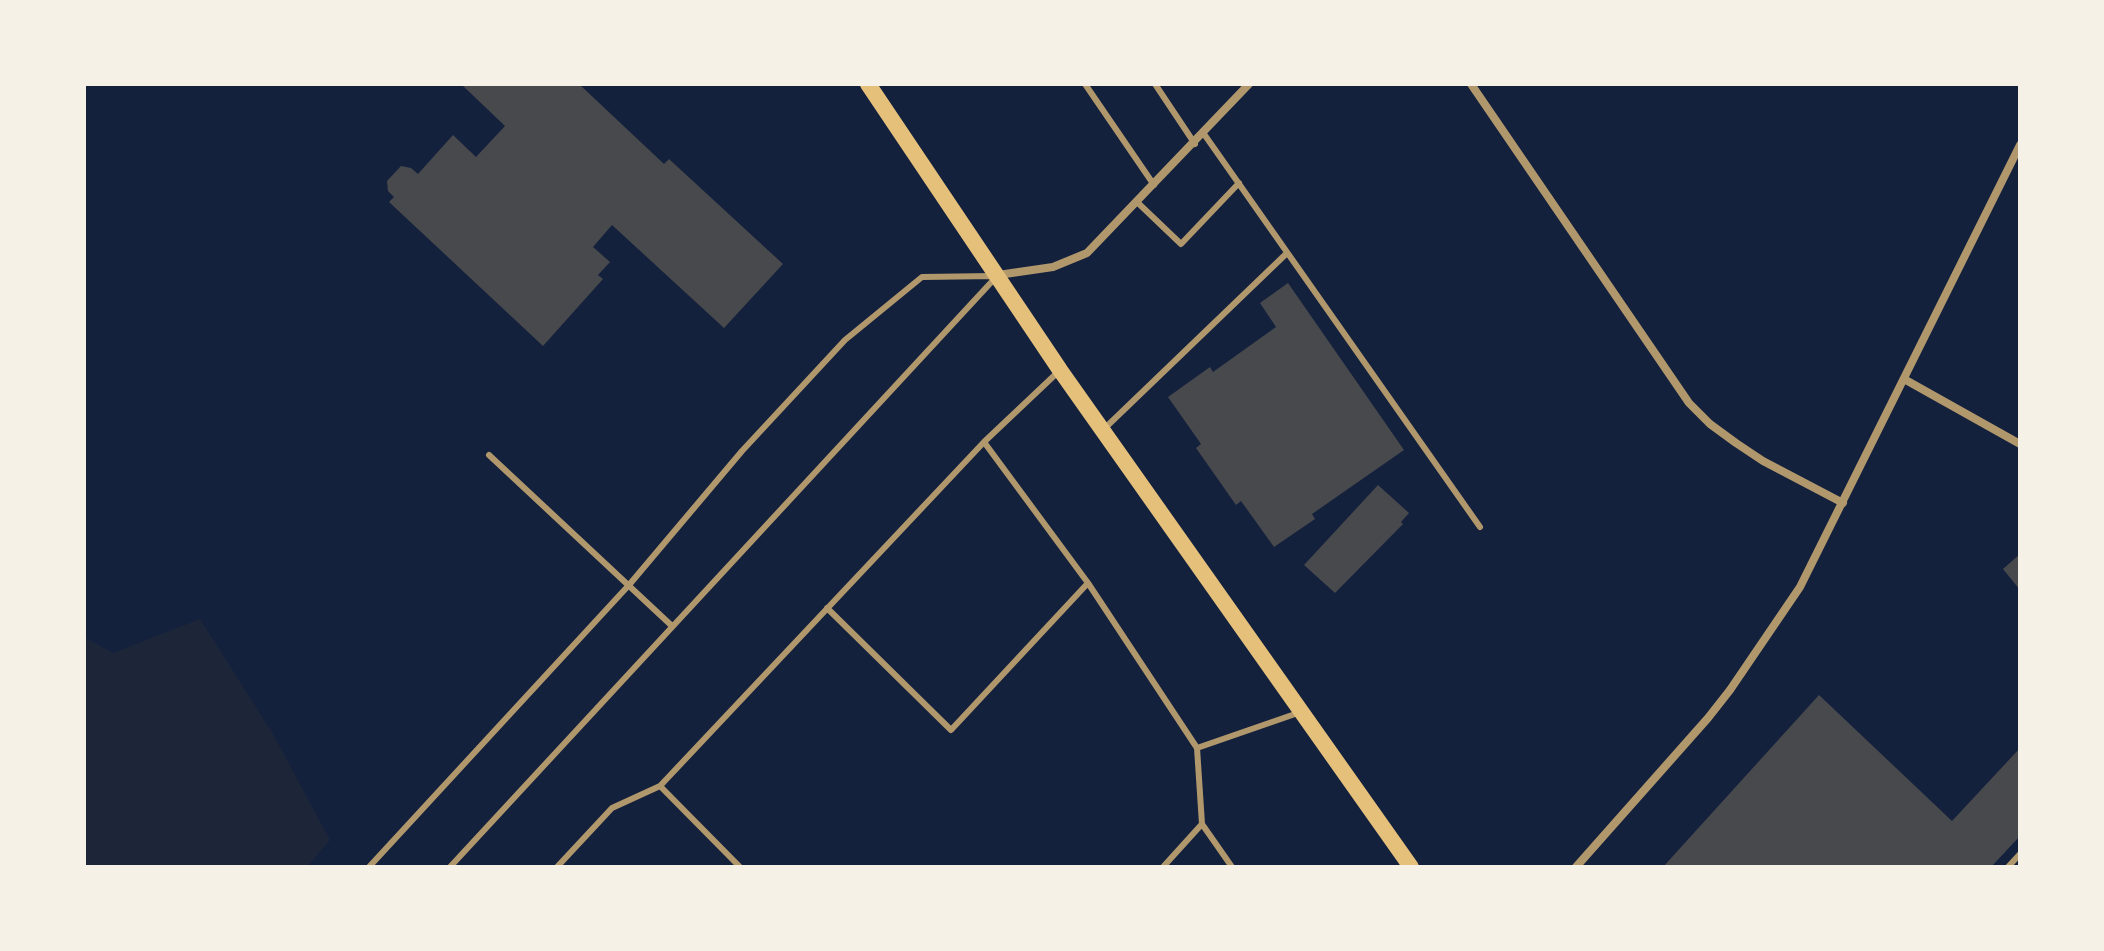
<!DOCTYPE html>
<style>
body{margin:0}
#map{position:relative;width:2104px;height:951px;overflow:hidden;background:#14213d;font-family:"Open Sans",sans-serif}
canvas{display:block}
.frame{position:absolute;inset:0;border:86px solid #f6f1e7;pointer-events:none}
</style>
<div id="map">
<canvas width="2104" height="951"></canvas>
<div class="frame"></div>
</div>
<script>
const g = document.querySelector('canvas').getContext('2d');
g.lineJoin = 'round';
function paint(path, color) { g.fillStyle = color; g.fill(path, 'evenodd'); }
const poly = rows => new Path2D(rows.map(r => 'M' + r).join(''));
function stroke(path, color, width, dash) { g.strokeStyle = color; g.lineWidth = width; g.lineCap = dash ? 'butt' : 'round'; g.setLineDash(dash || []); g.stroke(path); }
paint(poly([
 [200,619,273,734,330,840,307,867,84,867,84,637,113,653]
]), '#1d2539');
paint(poly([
 [461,84,579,84,664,164,669,159,783,264,724,328,612,225,593,247,610,262,598,275,603,279,543,346,389,202,394,197,388,191,387,181,401,166,411,168,418,174,453,135,476,157,505,126],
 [1288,283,1404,450,1312,514,1315,519,1274,547,1241,501,1236,505,1196,448,1201,444,1168,397,1210,367,1213,372,1276,327,1260,303],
 [1378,485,1409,513,1401,522,1403,524,1335,593,1304,565],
 [2020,554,2020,590,2003,569],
 [1819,695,1952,821,2020,748,2020,836,1991,867,1663,867]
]), '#48494c');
stroke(poly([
 [1085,84,1154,185],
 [1155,84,1195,144],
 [1204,134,1480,527],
 [1137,202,1181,244,1239,183],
 [1058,372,984,442,1088,583,1197,748,1298,713],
 [1105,428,1287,253],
 [489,455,672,626],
 [827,608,951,730,1088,583],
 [1197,748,1202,824,1232,867],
 [369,867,629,585,742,451,845,340,922,277,994,276],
 [450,867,997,276],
 [557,867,612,808,660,786],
 [740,867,660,786,984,442],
 [1163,867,1202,824],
 [2008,867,2020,854]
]), '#b1986c', 6);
stroke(poly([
 [1471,84,1689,403,1710,424,1736,443,1763,461,1843,503],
 [998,275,1053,267,1087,253,1249,84],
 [1904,379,2020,444],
 [1576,867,1708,718,1730,690,1800,587,2020,145]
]), '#b1986c', 8);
stroke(poly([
 [868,84,1060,370,1411,867]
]), '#e5c07b', 16);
</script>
